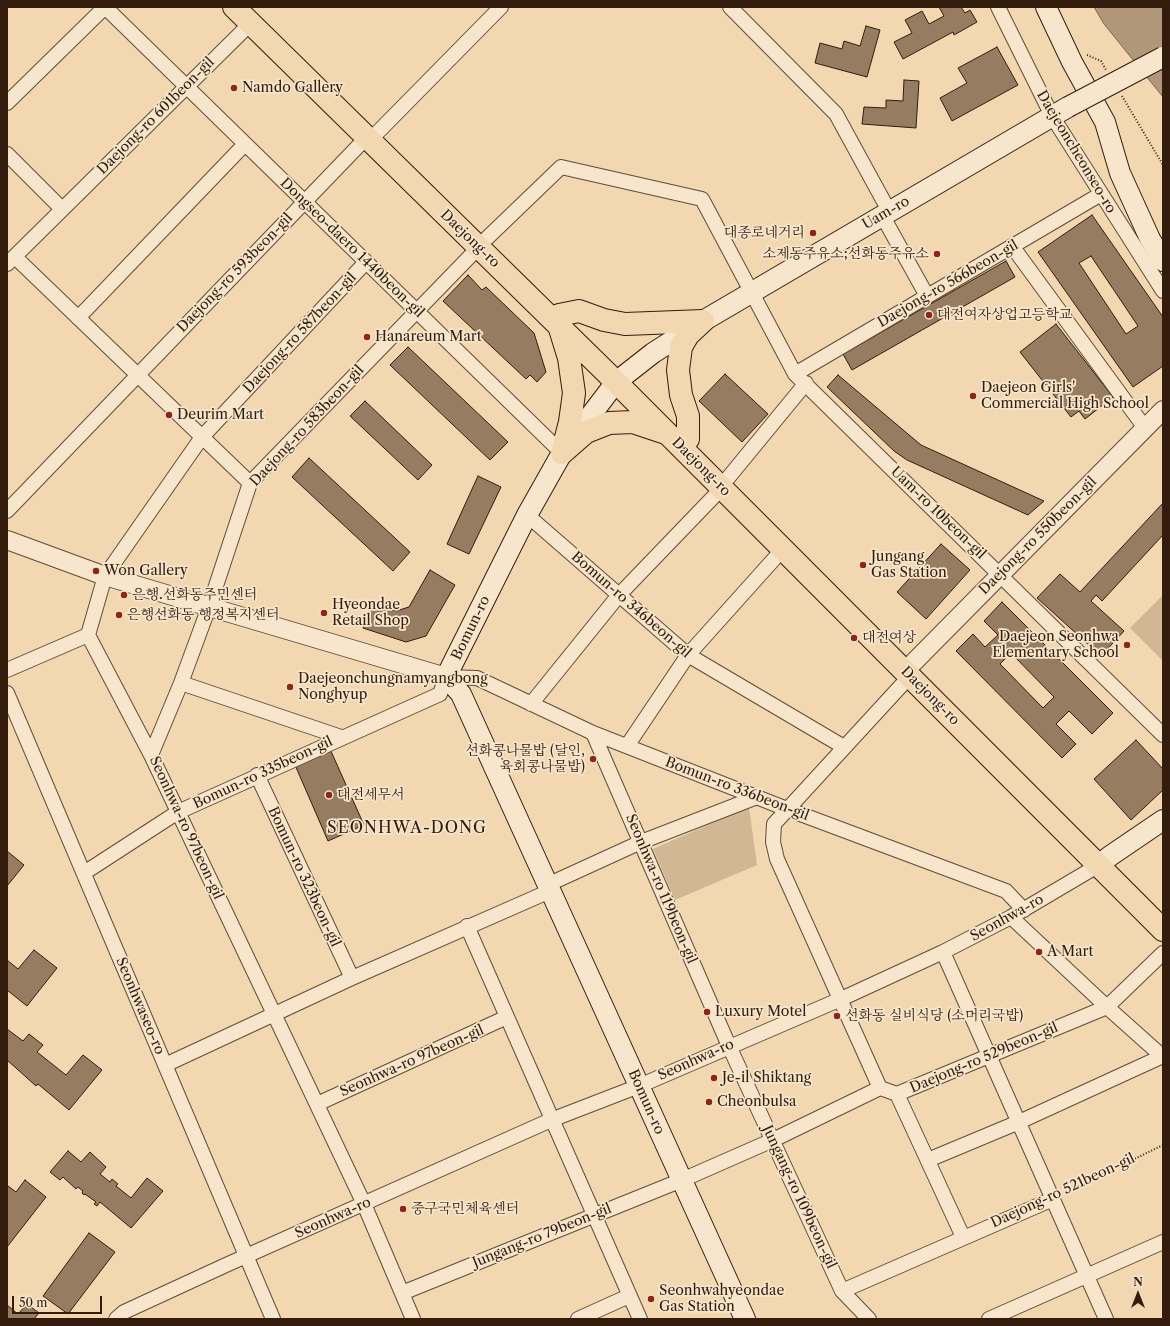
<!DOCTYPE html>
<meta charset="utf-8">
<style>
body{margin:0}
#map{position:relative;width:1170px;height:1326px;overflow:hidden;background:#f2d7b1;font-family:"Libre Caslon Text",serif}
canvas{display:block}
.frame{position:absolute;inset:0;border:8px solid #331c0c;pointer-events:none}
.north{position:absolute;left:1118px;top:1274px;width:40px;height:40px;-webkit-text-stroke:3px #f7e5cc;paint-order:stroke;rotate:0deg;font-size:11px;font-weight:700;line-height:16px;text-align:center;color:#331c0c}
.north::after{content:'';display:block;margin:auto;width:14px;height:18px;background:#331c0c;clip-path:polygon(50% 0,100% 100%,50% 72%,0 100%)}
.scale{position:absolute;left:12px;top:1296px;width:90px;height:18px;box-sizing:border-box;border:2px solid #331c0c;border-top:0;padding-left:5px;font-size:12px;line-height:14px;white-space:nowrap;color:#331c0c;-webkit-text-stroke:3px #f7e5cc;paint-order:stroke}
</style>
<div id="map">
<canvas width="1170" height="1326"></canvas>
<div class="frame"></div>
<div class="north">N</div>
<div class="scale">50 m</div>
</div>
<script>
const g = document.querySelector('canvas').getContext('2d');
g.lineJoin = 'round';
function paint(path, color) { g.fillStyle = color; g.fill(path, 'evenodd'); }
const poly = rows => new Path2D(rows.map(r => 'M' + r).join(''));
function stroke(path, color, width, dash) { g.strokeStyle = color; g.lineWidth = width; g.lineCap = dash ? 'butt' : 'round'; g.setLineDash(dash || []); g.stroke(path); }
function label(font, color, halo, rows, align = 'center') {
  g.font = font + ' "Libre Caslon Text","Noto Serif KR",serif'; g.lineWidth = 3.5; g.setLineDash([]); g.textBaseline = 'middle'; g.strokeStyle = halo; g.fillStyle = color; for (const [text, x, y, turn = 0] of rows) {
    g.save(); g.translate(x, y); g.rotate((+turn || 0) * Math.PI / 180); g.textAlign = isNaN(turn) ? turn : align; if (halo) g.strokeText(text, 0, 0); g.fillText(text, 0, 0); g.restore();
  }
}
paint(poly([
 [1163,595,1163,661,1130,628],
 [749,807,757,865,675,900,653,849]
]), '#d2b795');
const water = poly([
 [1094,7,1163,7,1163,97,1104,24,1094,7]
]);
paint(water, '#b19779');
stroke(water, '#7f664d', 1);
const building = poly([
 [939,7,961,7,965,13,970,10,977,22,954,35,953,32,903,59,894,42,912,33,905,20,922,11,929,24,944,16,939,7],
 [866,26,880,30,867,77,815,63,820,43,842,49,844,41,860,46,866,26],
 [997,47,1018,85,952,121,940,98,967,83,958,68,997,47],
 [904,80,919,81,916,128,862,124,864,107,886,108,886,100,903,101,904,80],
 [1092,215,1163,317,1163,366,1133,387,1038,252,1092,215],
 [1091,256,1138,326,1126,334,1079,263,1091,256],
 [1006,261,1015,277,852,370,843,354,1006,261],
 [468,275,482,290,486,287,534,333,546,372,537,382,530,375,526,379,443,301,468,275],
 [1056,324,1113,397,1085,419,1079,411,1071,417,1020,352,1056,324],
 [408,347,508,442,490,460,390,365,408,347],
 [725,374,768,414,742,442,699,401,725,374],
 [838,375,921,445,1044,501,1028,515,907,460,894,451,827,387,838,375],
 [365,401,432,465,418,480,350,416,365,401],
 [309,458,410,552,393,571,292,477,309,458],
 [478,476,501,487,469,554,447,544,478,476],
 [1163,503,1163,535,1102,601,1096,595,1091,601,1124,631,1101,656,1037,598,1060,574,1080,592,1163,503],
 [941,544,970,570,926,619,897,592,941,544],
 [430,570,455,585,426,636,406,642,363,628,371,603,396,611,409,607,430,570],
 [1002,602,1113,713,1092,734,1069,711,1056,724,1076,744,1062,758,956,651,973,634,985,647,998,635,984,621,1002,602],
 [1011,653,1054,697,1043,708,1000,664,1011,653],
 [1136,740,1163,769,1163,790,1131,820,1094,779,1136,740],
 [330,749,364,825,328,841,295,765,330,749],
 [7,851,24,865,7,886,7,851],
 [34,950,57,968,27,1006,7,990,7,960,18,969,34,950],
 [7,1029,23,1041,29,1034,43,1045,37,1052,66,1075,83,1055,102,1070,69,1110,38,1084,36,1086,7,1060,7,1029],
 [68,1151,81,1162,90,1152,106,1167,100,1174,110,1182,112,1179,118,1184,116,1186,131,1198,147,1178,163,1191,131,1228,100,1202,97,1206,94,1204,96,1202,85,1194,84,1195,82,1193,83,1191,78,1187,76,1189,63,1177,60,1180,50,1172,68,1151],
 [25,1180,46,1197,7,1247,7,1188,8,1186,16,1192,25,1180],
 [89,1233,115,1252,68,1314,43,1296,89,1233],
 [27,1304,39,1313,34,1319,7,1319,7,1305,18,1314,27,1304]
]);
paint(building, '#967d62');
stroke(building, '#331c0c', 1);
const minor = poly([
 [105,7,562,453],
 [730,7,836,114,889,211],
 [998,7,1052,116,1163,291],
 [7,103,105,7],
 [7,154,62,209],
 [882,215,927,296],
 [484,241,561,167,702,199,795,374,1163,735],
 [1012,246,1145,428],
 [15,257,250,483],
 [7,264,251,23],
 [78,318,245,144],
 [795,374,1101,194],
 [728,478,806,383],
 [7,511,367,137,376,134,501,7],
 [527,515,688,655,844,747],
 [88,635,151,755,274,1014,364,1204,413,1319],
 [88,635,105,576,202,437,366,262],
 [7,670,88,635],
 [181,683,341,737],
 [7,693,273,1319],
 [531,704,619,595,722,488],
 [593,733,729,1046,842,1291,869,1319],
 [627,746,688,655,783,549],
 [151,755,181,683,209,607,250,483,479,247],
 [257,775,352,978],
 [84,873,178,812,440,694,446,677,477,678,593,733,787,809,1006,891,1024,910],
 [547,885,641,842,757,797],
 [1011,917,1107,1007,1163,1057],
 [467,926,640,1319],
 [943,952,1106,1319],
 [165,1065,352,978,550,891],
 [880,1088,777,859,773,842,774,824,910,676],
 [897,1094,963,1237],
 [317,1104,507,1017],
 [928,1160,1019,1122,1163,1056],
 [842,1291,1053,1199],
 [402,1293,682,1180,773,1140,880,1088,897,1094,1107,1007,1163,953],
 [116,1319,124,1312,226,1265,551,1120,639,1086,841,999,943,952,1011,917,1099,865],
 [578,1319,629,1296],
 [989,1319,1163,1242]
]);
const tertiary = poly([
 [7,540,105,576,446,677],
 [913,663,1163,410]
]);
const secondary = poly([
 [1046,7,1072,62,1105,122,1120,173,1150,239,1163,261],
 [1099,865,1110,856,1163,820],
 [745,1319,461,694,446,677,527,515,562,453,616,382,653,353,703,321,1068,107]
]);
const primary = poly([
 [234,7,616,382,1163,930],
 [559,315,579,311,604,320,625,324,703,321],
 [560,329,569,358,574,393,570,422,562,453],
 [688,439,688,416,681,395,678,370,681,347,688,335,703,321],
 [562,453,586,432,609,423,633,422,663,432]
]);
stroke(minor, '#634b35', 16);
stroke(tertiary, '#634b35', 20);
stroke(secondary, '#331c0c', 22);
stroke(primary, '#331c0c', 24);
stroke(poly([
 [1087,55,1101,61,1106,70],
 [1122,96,1163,165],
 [1065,1193,1163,1145]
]), '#331c0c', 2, [1, 2]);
stroke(minor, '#f7e5cc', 14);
stroke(tertiary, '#f7e5cc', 18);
stroke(secondary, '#f7e5cc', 20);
stroke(primary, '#f2d7b1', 22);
const secondaryBridge = poly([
 [1068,107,1163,57]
]);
stroke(secondaryBridge, '#331c0c', 22, []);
stroke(secondaryBridge, '#f7e5cc', 20);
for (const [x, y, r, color] of [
 [234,88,4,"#8f2418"],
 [813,233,4,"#8f2418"],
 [937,254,4,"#8f2418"],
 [929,315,4,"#8f2418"],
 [367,337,4,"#8f2418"],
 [973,396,4,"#8f2418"],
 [169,415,4,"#8f2418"],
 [863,565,4,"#8f2418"],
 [96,571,4,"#8f2418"],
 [124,595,4,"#8f2418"],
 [324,613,4,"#8f2418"],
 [119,615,4,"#8f2418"],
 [854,638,4,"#8f2418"],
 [1127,645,4,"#8f2418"],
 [290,687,4,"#8f2418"],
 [593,759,4,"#8f2418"],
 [329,795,4,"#8f2418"],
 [1039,952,4,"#8f2418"],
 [707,1012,4,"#8f2418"],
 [837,1016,4,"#8f2418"],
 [714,1078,4,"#8f2418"],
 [709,1102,4,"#8f2418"],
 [403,1209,4,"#8f2418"],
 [651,1299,4,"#8f2418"]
]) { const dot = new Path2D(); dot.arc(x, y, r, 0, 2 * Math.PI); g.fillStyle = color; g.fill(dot); stroke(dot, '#f7e5cc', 1.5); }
label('14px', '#331c0c', '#f7e5cc', [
 ["Namdo Gallery",242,88],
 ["대종로네거리",805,233,"right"],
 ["소제동주유소;선화동주유소",929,254,"right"],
 ["대전여자상업고등학교",937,315],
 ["Hanareum Mart",375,337],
 ["Daejeon Girls'",981,388],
 ["Commercial High School",981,404],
 ["Deurim Mart",177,415],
 ["Jungang",871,557],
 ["Gas Station",871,573],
 ["Won Gallery",104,571],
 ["은행.선화동주민센터",132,595],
 ["Hyeondae",332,605],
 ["Retail Shop",332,621],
 ["은행선화동 행정복지센터",127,615],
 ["Daejeon Seonhwa",1119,637,"right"],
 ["Elementary School",1119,653,"right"],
 ["대전여상",862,638],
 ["Daejeonchungnamyangbong",298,679],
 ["Nonghyup",298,695],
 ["선화콩나물밥 (달인,",585,751,"right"],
 ["육회콩나물밥)",585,767,"right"],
 ["대전세무서",337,795],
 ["A Mart",1047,952],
 ["Luxury Motel",715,1012],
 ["선화동 실비식당 (소머리국밥)",845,1016],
 ["Je-il Shiktang",722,1078],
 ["Cheonbulsa",717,1102],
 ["중구국민체육센터",411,1209],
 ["Seonhwahyeondae",659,1291],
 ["Gas Station",659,1307]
], 'left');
label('14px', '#331c0c', '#f7e5cc', [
 ["Daejong-ro 601beon-gil",156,116,-45],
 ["Daejeoncheonseo-ro",1076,152,59],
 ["Uam-ro",886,213,-30],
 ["Daejong-ro",470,239,44],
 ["Dongseo-daero 1440beon-gil",352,248,44],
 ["Daejong-ro 593beon-gil",235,273,-46],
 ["Daejong-ro 566beon-gil",948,284,-30],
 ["Daejong-ro 587beon-gil",300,333,-47],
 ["Daejong-ro 583beon-gil",307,426,-47],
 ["Daejong-ro",701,467,45],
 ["Uam-ro 10beon-gil",938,513,44],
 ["Daejong-ro 550beon-gil",1038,536,-45],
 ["Bomun-ro 346beon-gil",631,605,41],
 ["Bomun-ro",471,628,-64],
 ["Daejong-ro",930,696,45],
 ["Bomun-ro 335beon-gil",263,773,-25],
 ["Bomun-ro 336beon-gil",737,789,21],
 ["Seonhwa-ro 97beon-gil",186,828,65],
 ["Bomun-ro 323beon-gil",304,877,65],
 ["Seonhwa-ro 119beon-gil",661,889,67],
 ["Seonhwa-ro",1007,918,-29],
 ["Seonhwaseo-ro",140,1006,67],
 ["Daejong-ro 529beon-gil",984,1058,-23],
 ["Seonhwa-ro",696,1060,-24],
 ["Seonhwa-ro 97beon-gil",412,1061,-24],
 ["Bomun-ro",646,1102,66],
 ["Daejong-ro 521beon-gil",1063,1191,-25],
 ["Jungang-ro 109beon-gil",799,1197,65],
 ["Seonhwa-ro",333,1218,-24],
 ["Jungang-ro 79beon-gil",542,1236,-22]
]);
g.letterSpacing = '1px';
label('16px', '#331c0c', '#f7e5cc', [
 ["SEONHWA-DONG",407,828]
]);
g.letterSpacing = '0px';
</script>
